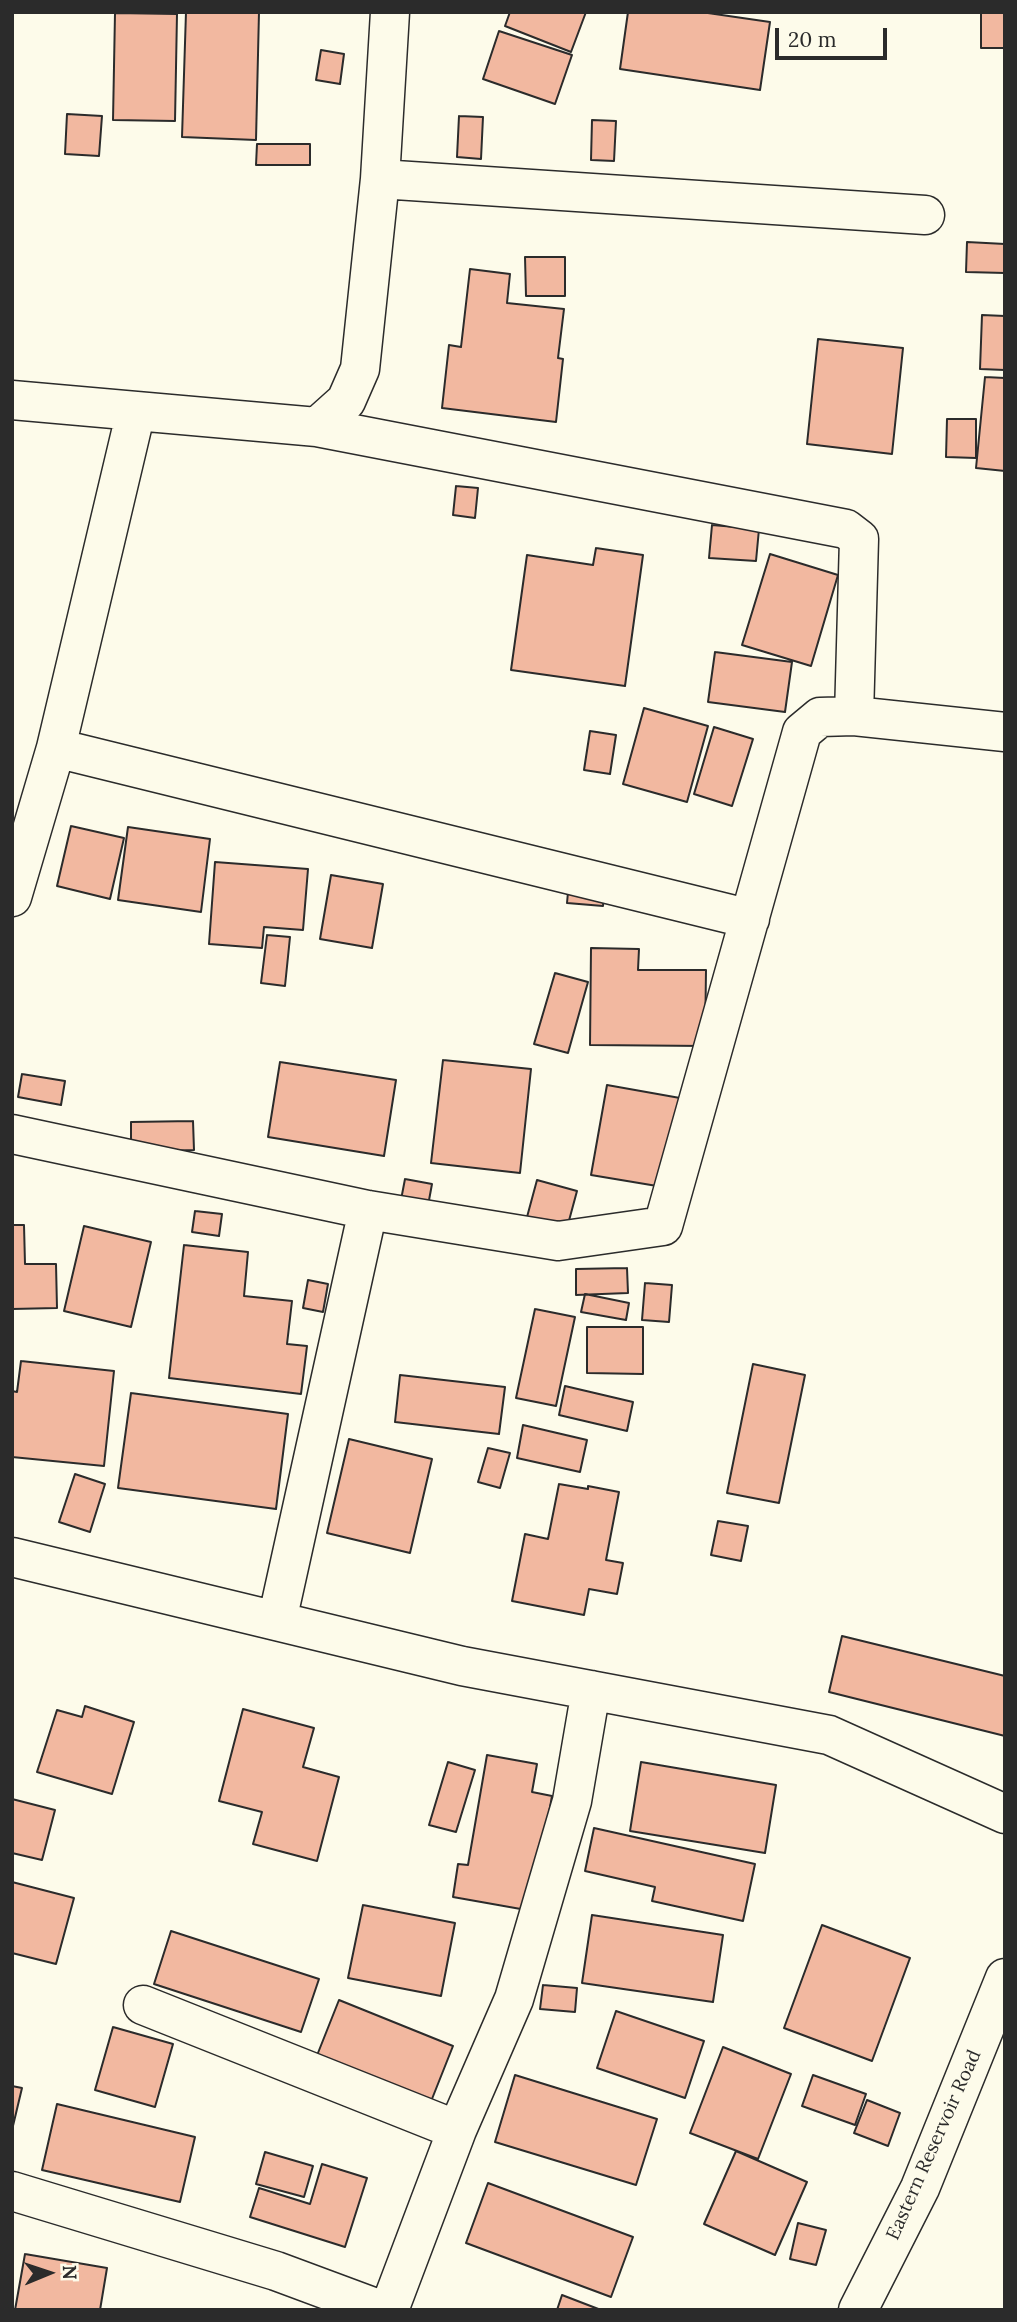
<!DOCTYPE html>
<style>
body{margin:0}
#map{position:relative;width:1017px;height:2322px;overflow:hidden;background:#fdfbea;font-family:Lora,serif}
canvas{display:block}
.frame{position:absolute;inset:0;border:14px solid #2b2b2b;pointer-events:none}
.north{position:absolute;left:14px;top:2238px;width:70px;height:70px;-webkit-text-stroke:5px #fdfbea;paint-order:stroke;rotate:88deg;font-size:19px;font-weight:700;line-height:28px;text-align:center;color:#2b2b2b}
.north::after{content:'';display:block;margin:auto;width:24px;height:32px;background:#2b2b2b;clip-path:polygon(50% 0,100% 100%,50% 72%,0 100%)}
.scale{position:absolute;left:775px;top:28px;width:112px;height:32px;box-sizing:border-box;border:4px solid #2b2b2b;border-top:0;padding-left:9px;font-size:21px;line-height:24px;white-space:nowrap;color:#2b2b2b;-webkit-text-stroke:5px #fdfbea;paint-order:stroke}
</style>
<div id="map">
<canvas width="1017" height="2322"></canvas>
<div class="frame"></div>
<div class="north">N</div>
<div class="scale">20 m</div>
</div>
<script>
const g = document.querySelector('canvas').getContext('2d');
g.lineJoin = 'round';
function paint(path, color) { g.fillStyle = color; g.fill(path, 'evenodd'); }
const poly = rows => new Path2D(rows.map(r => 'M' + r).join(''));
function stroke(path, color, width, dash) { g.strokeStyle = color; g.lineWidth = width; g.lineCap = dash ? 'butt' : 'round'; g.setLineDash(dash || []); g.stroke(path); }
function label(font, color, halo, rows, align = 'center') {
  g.font = font + ' Lora,serif'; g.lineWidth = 5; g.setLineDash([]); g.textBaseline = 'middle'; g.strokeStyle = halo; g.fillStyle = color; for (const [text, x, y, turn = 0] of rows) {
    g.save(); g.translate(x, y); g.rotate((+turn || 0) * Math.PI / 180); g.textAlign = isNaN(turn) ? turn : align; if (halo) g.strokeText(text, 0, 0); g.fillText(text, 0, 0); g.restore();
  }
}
const building = poly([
 [186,12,259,12,256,140,182,137,186,12],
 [510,12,586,12,571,52,505,26,510,12],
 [628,12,701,12,770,22,760,90,620,69,628,12],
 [981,12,1005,12,1005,48,981,48,981,12],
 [115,13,177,14,175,121,113,120,115,13],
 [499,31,572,55,555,104,483,79,499,31],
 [321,50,344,54,340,84,316,80,321,50],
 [67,114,102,116,99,156,65,154,67,114],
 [459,116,483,117,481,159,457,157,459,116],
 [592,120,616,121,614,161,591,160,592,120],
 [257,144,310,144,310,165,256,165,257,144],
 [967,242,1005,244,1005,273,966,272,967,242],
 [525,257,565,257,565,296,526,296,525,257],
 [470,269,510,274,507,303,564,309,558,358,563,359,556,422,442,408,449,345,461,347,470,269],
 [982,315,1005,316,1005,370,980,369,982,315],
 [818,339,903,348,892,454,807,444,818,339],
 [985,377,1005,378,1005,471,976,468,985,377],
 [947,419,976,419,976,458,946,457,947,419],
 [456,486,478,488,475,518,453,515,456,486],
 [712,525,759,529,756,561,709,558,712,525],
 [596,548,643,555,625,686,511,670,527,555,593,565,596,548],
 [770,554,838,575,811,666,742,645,770,554],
 [715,652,792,662,785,712,708,702,715,652],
 [644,708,708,726,687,802,623,784,644,708],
 [714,727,753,739,732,806,694,794,714,727],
 [590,731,616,735,610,774,584,770,590,731],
 [71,826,124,838,110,899,57,886,71,826],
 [128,827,210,839,201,912,118,900,128,827],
 [215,862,308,869,303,930,264,927,262,948,209,944,215,862],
 [331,875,383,884,372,948,320,939,331,875],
 [569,881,605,885,603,906,567,903,569,881],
 [267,935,290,937,285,986,261,983,267,935],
 [591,948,639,949,638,970,706,970,705,1046,590,1045,591,948],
 [555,973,588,982,568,1053,534,1044,555,973],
 [443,1060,531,1069,520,1173,431,1163,443,1060],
 [280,1062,396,1080,384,1156,268,1137,280,1062],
 [22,1074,65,1081,61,1105,18,1097,22,1074],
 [607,1085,680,1098,663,1187,591,1175,607,1085],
 [193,1121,194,1150,131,1152,131,1122,193,1121],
 [405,1179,432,1184,427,1211,400,1205,405,1179],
 [537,1180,577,1191,567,1228,527,1217,537,1180],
 [195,1211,222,1214,219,1236,192,1232,195,1211],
 [12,1225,24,1225,25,1264,56,1264,57,1308,12,1309,12,1225],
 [84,1226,151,1242,131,1327,64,1311,84,1226],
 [184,1245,248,1252,244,1296,292,1301,287,1344,307,1346,301,1394,169,1378,184,1245],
 [627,1268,628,1293,576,1295,576,1269,627,1268],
 [308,1280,328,1284,323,1312,303,1308,308,1280],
 [645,1283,672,1285,669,1322,642,1320,645,1283],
 [585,1294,629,1303,626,1320,581,1312,585,1294],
 [535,1309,575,1317,556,1406,516,1398,535,1309],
 [587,1327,643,1327,643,1374,587,1373,587,1327],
 [21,1361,114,1371,104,1466,12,1457,12,1391,17,1392,21,1361],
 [753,1364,805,1375,779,1503,727,1493,753,1364],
 [400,1375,505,1387,499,1434,395,1422,400,1375],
 [565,1386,633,1402,627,1431,559,1415,565,1386],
 [131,1393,288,1414,276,1509,118,1488,131,1393],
 [523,1425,587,1440,580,1472,517,1458,523,1425],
 [349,1439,432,1459,410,1553,327,1533,349,1439],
 [488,1448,510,1453,500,1488,478,1482,488,1448],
 [75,1474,105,1484,90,1532,59,1522,75,1474],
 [559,1484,588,1489,588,1486,619,1492,606,1560,623,1563,617,1594,589,1589,584,1615,512,1601,525,1534,548,1539,559,1484],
 [718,1521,748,1526,741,1561,711,1555,718,1521],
 [842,1636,1005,1676,1005,1736,829,1692,842,1636],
 [85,1706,134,1722,112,1794,37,1772,57,1710,82,1717,85,1706],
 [243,1709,314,1728,303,1767,339,1777,317,1861,253,1844,262,1812,219,1801,243,1709],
 [487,1755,537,1764,532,1792,552,1796,532,1911,453,1897,458,1864,468,1865,487,1755],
 [448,1762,475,1770,456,1832,429,1825,448,1762],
 [641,1762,776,1785,765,1853,630,1831,641,1762],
 [12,1799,55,1810,42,1860,12,1853,12,1799],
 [594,1828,755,1864,743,1921,652,1901,655,1887,585,1871,594,1828],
 [12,1882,74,1898,56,1964,12,1953,12,1882],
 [363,1905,455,1923,441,1996,348,1978,363,1905],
 [592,1915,723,1935,713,2002,582,1983,592,1915],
 [822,1925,910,1958,872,2061,784,2028,822,1925],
 [171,1931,319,1979,301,2032,154,1984,171,1931],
 [543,1985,577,1988,575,2012,540,2009,543,1985],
 [339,2000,453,2046,428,2109,314,2063,339,2000],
 [616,2011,704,2041,685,2098,597,2068,616,2011],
 [113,2027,173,2044,155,2107,95,2090,113,2027],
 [723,2047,791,2074,758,2159,690,2133,723,2047],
 [515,2075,657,2119,636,2185,495,2142,515,2075],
 [813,2075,866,2094,855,2125,802,2106,813,2075],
 [12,2086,22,2088,12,2130,12,2086],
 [867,2100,900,2113,888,2146,854,2133,867,2100],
 [57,2104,195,2137,180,2202,42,2170,57,2104],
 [736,2151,807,2182,775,2255,704,2224,736,2151],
 [265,2152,313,2166,304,2197,256,2184,265,2152],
 [322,2164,367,2178,345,2247,250,2217,259,2188,310,2204,322,2164],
 [488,2183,633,2237,611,2297,466,2243,488,2183],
 [798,2223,826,2230,816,2265,790,2259,798,2223],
 [25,2254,107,2268,100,2310,15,2310,25,2254],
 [562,2295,601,2310,557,2310,562,2295]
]);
paint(building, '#f2b8a0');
stroke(building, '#2b2b2b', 2);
const minor = poly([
 [380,179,925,215],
 [12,400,317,427,346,401,360,369,380,179,390,12],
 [317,427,846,529,859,539,854,716],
 [56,748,750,919],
 [12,897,56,748,136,411],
 [12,1134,368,1210,558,1241,663,1226,802,732,820,717,854,716,1005,732],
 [12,1557,462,1666,829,1735,1005,1814],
 [277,1621,368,1210],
 [143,2005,457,2130],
 [12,2191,276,2271,381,2310],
 [389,2310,457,2130,514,1999,572,1801,591,1690],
 [858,2310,920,2188,1005,1978]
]);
stroke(minor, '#2b2b2b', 41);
stroke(minor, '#fdfbea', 38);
label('19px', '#2b2b2b', '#fdfbea', [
 ["Eastern Reservoir Road",934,2145,-66]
]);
</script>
